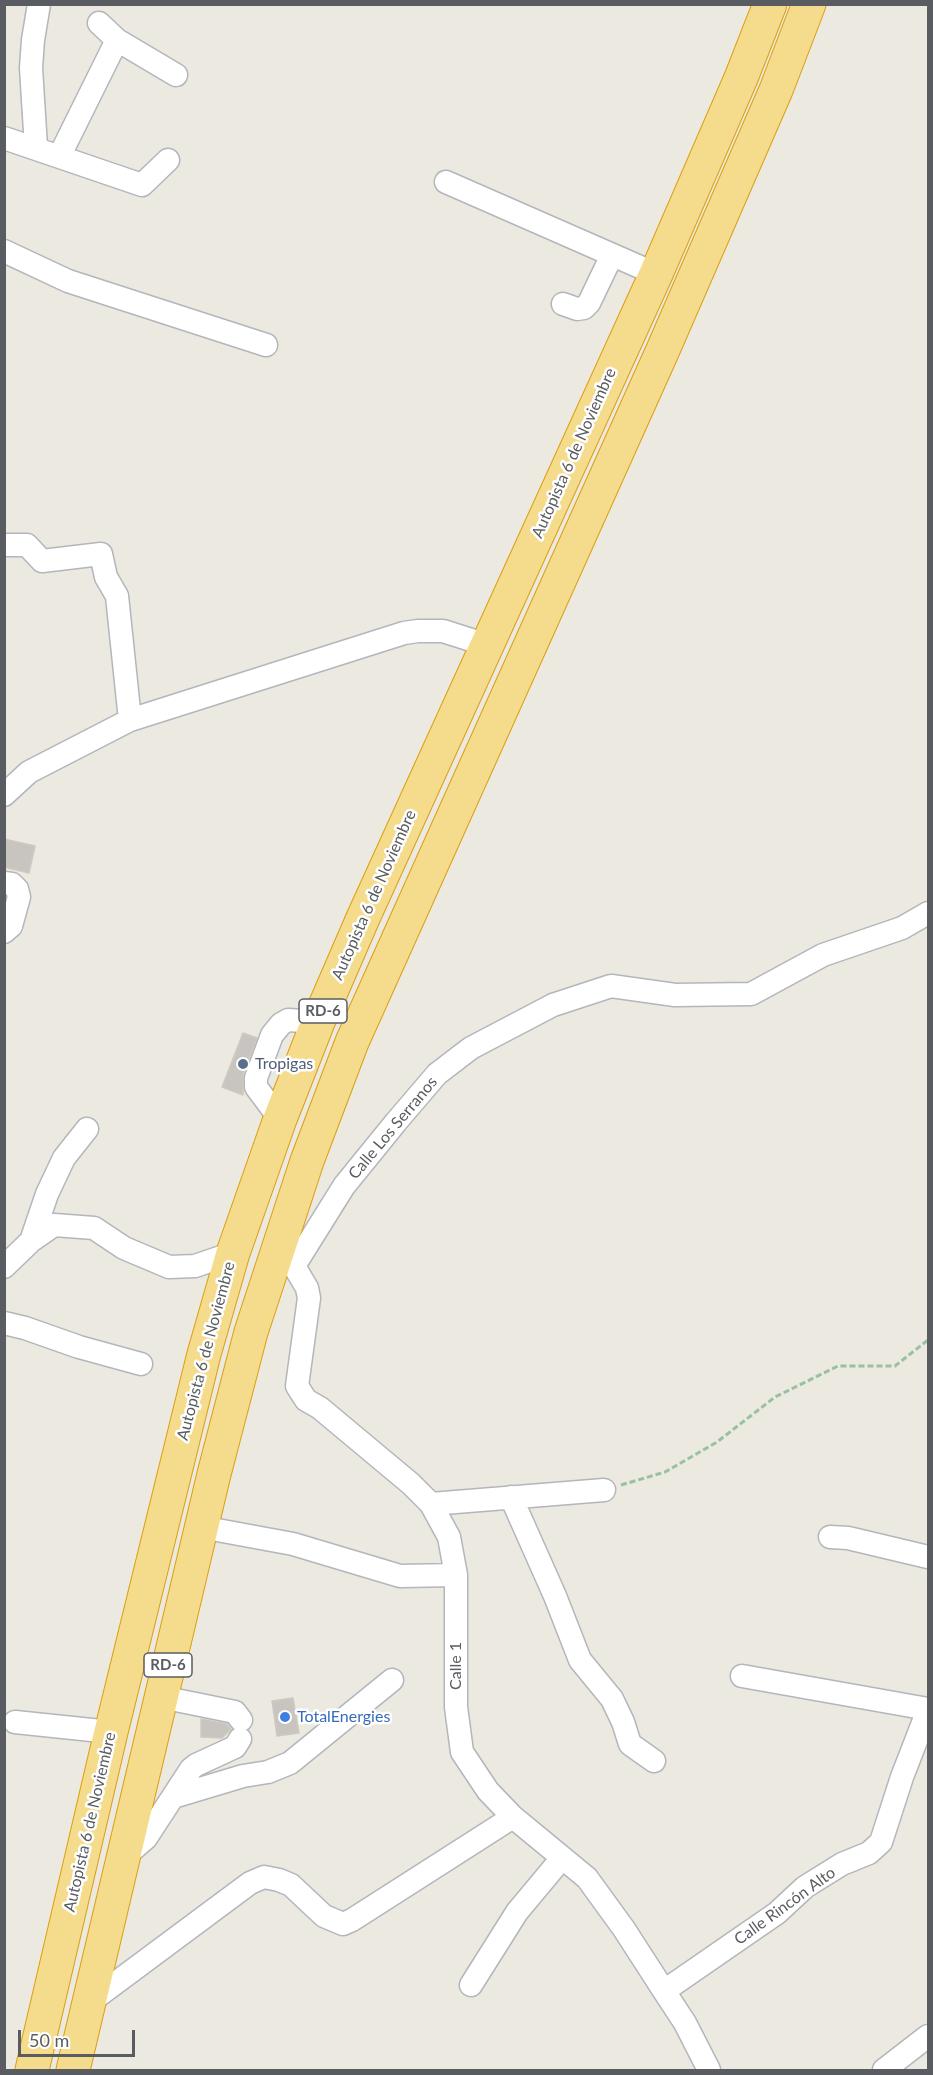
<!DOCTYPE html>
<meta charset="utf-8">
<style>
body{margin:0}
#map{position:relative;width:933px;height:2075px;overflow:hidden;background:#ebe9e0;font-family:Lato,sans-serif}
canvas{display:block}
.frame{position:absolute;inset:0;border:6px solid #595c60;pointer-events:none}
.scale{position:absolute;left:18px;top:2030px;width:117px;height:27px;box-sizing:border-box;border:3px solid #595c60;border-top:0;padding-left:8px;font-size:18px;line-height:21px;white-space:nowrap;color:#595c60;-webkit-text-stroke:4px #fff;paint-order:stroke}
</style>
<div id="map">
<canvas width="933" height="2075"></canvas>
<div class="frame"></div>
<div class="scale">50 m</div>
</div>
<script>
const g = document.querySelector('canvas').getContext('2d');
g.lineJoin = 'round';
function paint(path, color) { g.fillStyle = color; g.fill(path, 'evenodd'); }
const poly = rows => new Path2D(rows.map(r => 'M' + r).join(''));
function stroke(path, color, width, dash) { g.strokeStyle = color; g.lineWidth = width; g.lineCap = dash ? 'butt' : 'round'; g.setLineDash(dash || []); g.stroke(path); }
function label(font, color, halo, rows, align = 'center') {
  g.font = font + ' Lato,sans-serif'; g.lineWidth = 5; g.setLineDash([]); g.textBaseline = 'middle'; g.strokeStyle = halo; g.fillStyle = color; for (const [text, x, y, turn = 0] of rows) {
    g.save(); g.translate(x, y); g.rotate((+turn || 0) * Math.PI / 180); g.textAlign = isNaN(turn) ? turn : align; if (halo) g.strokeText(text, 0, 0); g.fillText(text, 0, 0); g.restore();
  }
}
const building = poly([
 [4,839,35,846,29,873,4,867,4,839],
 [243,1033,257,1038,243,1074,243,1095,222,1087,243,1033],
 [293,1698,299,1733,277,1736,272,1701,293,1698],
 [201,1719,227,1724,231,1729,222,1738,201,1737,201,1719]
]);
paint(building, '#c8c5c0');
stroke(building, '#cfcabf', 1.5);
const minor = poly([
 [99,23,117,40,176,75],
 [4,138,142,185,168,160],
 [36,147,31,68,33,40,39,4],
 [60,155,117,40],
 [446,182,656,274],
 [4,251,68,281,266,345],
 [563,304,577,309,584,308,589,303,612,255],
 [4,545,27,545,42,561,101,554,106,577,117,596,130,720],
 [4,795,29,772,130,720,404,633,418,631,443,631,487,645],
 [4,883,12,884,17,889,19,897,11,926,4,932],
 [280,1119,256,1087,256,1078,272,1035,281,1024,288,1020,318,1022],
 [31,1241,47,1194,64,1158,87,1129],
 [273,1262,294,1266,307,1288,309,1298,297,1386,306,1400,320,1408,411,1484,431,1504,449,1537,456,1575,456,1707,462,1752,488,1791,513,1817,587,1878,624,1929,664,1991,685,2023,709,2070],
 [294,1266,344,1186,396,1122,437,1074,471,1048,553,1005,611,986,675,995,751,994,823,955,902,928,928,913],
 [4,1267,31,1241,54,1225,94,1228,124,1248,169,1267,195,1266,233,1253],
 [4,1323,25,1328,79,1347,141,1364],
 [511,1497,555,1596,580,1660,612,1699,623,1722,630,1744,654,1761],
 [431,1504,604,1490],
 [201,1527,293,1544,400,1576,456,1575],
 [830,1537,848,1538,928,1557],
 [742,1676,928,1709],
 [161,1697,235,1712,241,1720],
 [15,1722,111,1732],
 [173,1797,243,1776,268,1772,290,1763,392,1680],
 [123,1858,146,1838,191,1769,196,1765,235,1747,240,1739],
 [471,1985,517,1912,562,1858],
 [664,1991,777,1913,805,1887,842,1864,869,1853,881,1842,902,1777,928,1710],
 [90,2002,250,1883,264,1877,279,1880,291,1885,324,1916,343,1924,352,1920,513,1817],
 [884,2070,928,2036]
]);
const highway = poly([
 [32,2070,111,1732,204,1354,233,1253,280,1119,318,1022,363,918,656,274,741,78,770,4],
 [73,2070,214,1474,251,1332,307,1161,352,1042,662,352,776,90,809,4]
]);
stroke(minor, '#b3b6ba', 25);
stroke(highway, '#dd9e0f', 35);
stroke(poly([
 [621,1485,665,1472,717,1442,775,1397,838,1366,895,1366,928,1340]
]), '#98c1a4', 3, [6, 3]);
stroke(minor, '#fff', 22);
stroke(highway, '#f5dc8d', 33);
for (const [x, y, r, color] of [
 [243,1064,6,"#5c6f8a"],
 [285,1717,6,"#3f7fe0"]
]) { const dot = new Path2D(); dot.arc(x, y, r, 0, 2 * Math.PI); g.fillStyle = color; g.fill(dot); stroke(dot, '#fff', 2); }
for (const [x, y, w] of [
 [323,1011,48],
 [168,1665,48]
]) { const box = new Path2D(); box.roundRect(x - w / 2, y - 12, w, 24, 4.5); g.fillStyle = '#fff'; g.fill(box); stroke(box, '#595c60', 1.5); }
label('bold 15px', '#595c60', null, [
 ["RD-6",323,1011],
 ["RD-6",168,1665]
]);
label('16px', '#595c60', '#fff', [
 ["Autopista 6 de Noviembre",574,453,-66],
 ["Autopista 6 de Noviembre",374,895,-66],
 ["Calle Los Serranos",393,1128,-50],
 ["Autopista 6 de Noviembre",206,1351,-75],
 ["Calle 1",456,1666,-90],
 ["Autopista 6 de Noviembre",90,1822,-77],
 ["Calle Rincón Alto",785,1906,-36]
]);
label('16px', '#4e5e75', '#fff', [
 ["Tropigas",255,1064]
], 'left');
label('16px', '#366cbe', '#fff', [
 ["TotalEnergies",297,1717]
], 'left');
</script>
